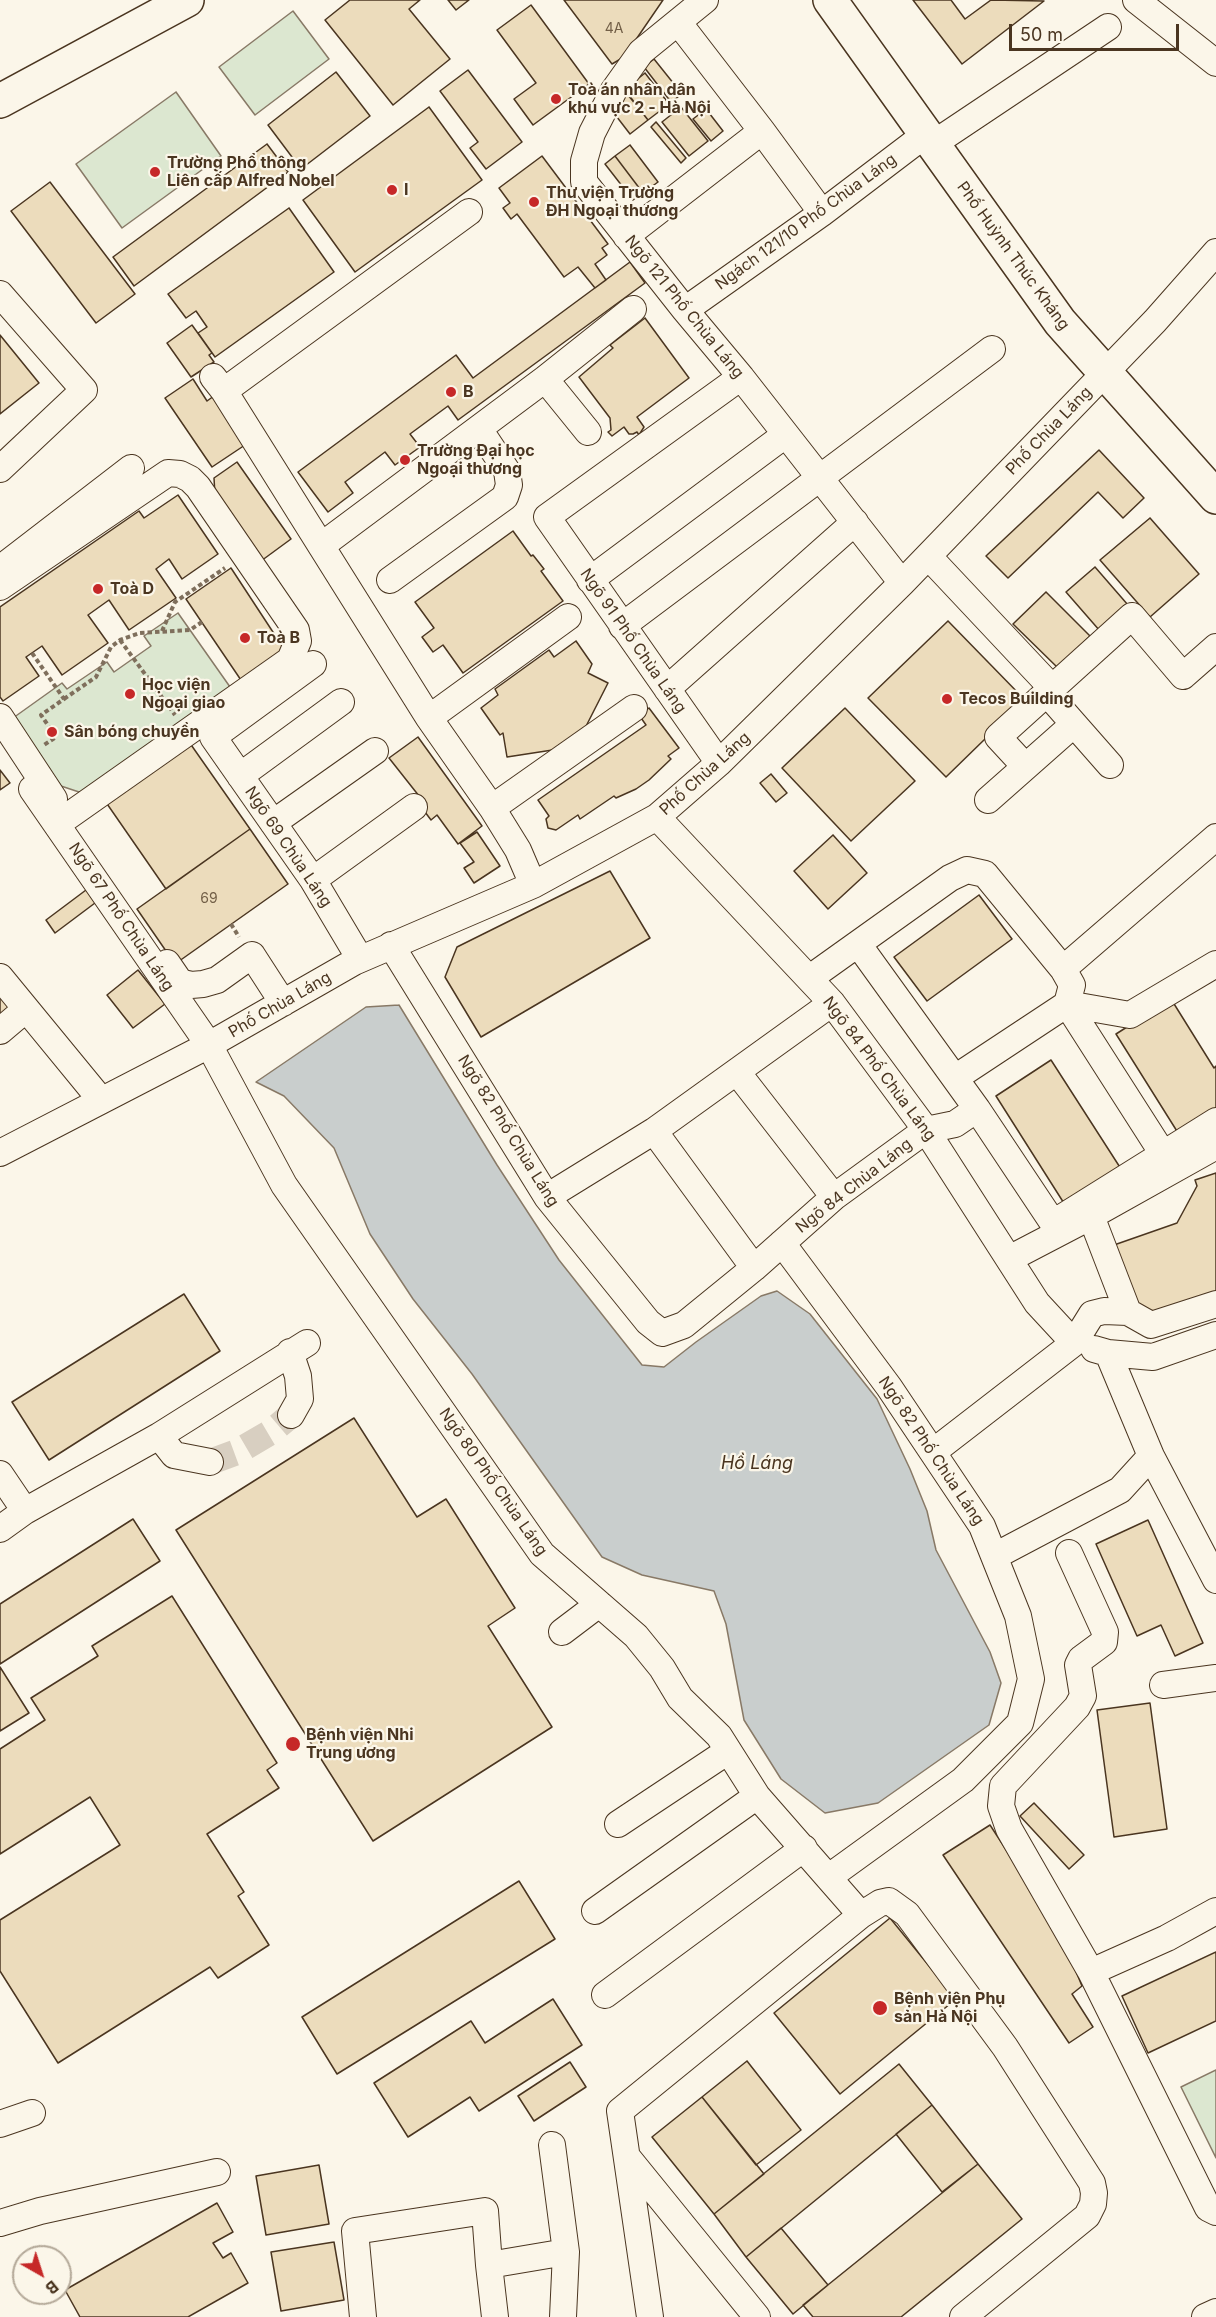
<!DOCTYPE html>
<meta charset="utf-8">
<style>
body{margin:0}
#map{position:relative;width:1216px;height:2317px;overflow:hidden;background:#fbf6e9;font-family:Inter,sans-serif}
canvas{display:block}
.north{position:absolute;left:12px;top:2245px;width:60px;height:60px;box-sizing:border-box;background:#fbf6e9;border:2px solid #b4a999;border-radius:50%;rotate:141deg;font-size:16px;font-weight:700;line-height:24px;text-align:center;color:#4a3520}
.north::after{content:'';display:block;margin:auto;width:21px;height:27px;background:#c62828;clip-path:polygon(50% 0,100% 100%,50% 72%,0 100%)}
.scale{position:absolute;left:1009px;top:24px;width:170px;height:27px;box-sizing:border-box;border:3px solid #4a3520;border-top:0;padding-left:8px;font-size:18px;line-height:21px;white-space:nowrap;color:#4a3520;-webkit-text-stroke:4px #fbf6e9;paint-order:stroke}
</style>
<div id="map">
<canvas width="1216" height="2317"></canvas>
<div class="north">B</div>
<div class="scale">50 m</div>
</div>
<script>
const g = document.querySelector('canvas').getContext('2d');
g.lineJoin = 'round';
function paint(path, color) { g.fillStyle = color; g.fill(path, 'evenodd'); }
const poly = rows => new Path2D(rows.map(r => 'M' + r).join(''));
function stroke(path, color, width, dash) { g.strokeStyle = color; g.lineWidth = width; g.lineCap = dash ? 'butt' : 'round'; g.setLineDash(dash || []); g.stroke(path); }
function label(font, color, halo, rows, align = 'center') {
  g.font = font + ' Inter,sans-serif'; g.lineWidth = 4.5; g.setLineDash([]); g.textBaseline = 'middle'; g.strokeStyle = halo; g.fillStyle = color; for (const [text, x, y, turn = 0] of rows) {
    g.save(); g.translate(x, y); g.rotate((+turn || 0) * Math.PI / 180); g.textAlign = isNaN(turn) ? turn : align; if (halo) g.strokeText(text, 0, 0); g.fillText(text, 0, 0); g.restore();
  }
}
const green = poly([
 [293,11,329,59,255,115,219,67,293,11],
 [176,92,221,156,122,228,76,164,176,92],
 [178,613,235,694,85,794,61,786,13,718,62,683,67,689,107,662,114,672,151,646,144,636,178,613],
 [1216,2070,1216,2158,1181,2087,1216,2070]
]);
paint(green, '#dce7d0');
stroke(green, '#887966', 1.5);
const water = poly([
 [399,1005,497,1165,559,1260,642,1365,664,1367,696,1342,761,1296,777,1291,810,1314,877,1399,910,1469,927,1511,936,1550,990,1652,1001,1683,989,1725,878,1803,825,1813,781,1779,744,1720,726,1624,714,1591,642,1575,602,1557,472,1374,413,1299,370,1234,334,1148,284,1096,256,1082,366,1007,399,1005]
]);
paint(water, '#c9cecd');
stroke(water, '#887966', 1.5);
const building = poly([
 [350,0,420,0,409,9,450,59,393,105,325,20,350,0],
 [448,0,469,0,456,10,448,0],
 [564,0,663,0,624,57,612,64,564,0],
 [913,0,951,0,965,19,991,0,1044,1,962,64,913,0],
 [531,5,589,84,533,125,514,99,536,83,497,30,531,5],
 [654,59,682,94,671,102,644,67,654,59],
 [468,70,522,142,486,169,470,148,478,142,440,91,468,70],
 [336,72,370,116,301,169,268,125,336,72],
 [645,73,669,104,648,120,624,90,645,73],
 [628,94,648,120,630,134,610,108,628,94],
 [429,107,482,180,355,272,303,200,429,107],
 [681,107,708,141,689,156,662,122,681,107],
 [706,109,723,131,711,141,693,119,706,109],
 [656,122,686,158,681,163,651,127,656,122],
 [267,144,288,172,134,286,113,257,267,144],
 [630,145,658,182,643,193,615,156,630,145],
 [542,156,608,244,602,248,607,255,595,264,606,280,595,288,578,267,564,277,517,214,511,219,503,208,510,203,499,188,542,156],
 [615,156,643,193,633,200,605,164,615,156],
 [50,182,135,294,96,323,11,211,50,182],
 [289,208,334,272,215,357,198,333,207,327,196,311,186,318,168,294,289,208],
 [630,262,645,283,458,420,448,406,410,434,420,447,395,465,385,452,345,482,353,493,328,512,298,472,456,355,473,378,630,262],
 [645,318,689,378,637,417,644,427,639,435,637,432,633,434,629,434,624,427,612,436,608,432,611,430,610,418,579,377,613,348,610,345,645,318],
 [192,325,212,353,209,355,214,362,191,377,167,343,192,325],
 [0,335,39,383,0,414,0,335],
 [193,379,207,401,218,393,251,441,212,467,165,398,193,379],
 [1099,450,1144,498,1123,518,1098,492,1008,578,986,556,1099,450],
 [237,462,291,539,261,561,215,495,214,478,237,462],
 [178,495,218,554,182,579,169,559,156,569,176,598,129,630,109,600,88,615,108,643,62,675,42,646,26,657,39,676,3,701,0,697,0,607,139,511,144,518,178,495],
 [1150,518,1199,574,1150,617,1100,560,1150,518],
 [513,531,531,556,533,555,544,569,541,571,563,601,463,673,443,645,433,652,422,637,434,628,415,602,513,531],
 [1095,567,1128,605,1100,631,1066,592,1095,567],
 [231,568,288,655,245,686,186,599,231,568],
 [1046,592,1090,636,1058,668,1013,624,1046,592],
 [948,621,1025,700,946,777,868,698,948,621],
 [576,641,592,664,588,673,608,683,578,742,572,747,507,757,503,733,500,735,481,708,498,695,495,689,549,650,554,657,576,641],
 [649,708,679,748,668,756,671,759,649,780,636,789,616,798,614,796,580,819,578,815,556,830,548,828,546,819,549,816,538,800,646,725,639,715,649,708],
 [845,708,915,781,851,841,782,768,845,708],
 [418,737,482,826,458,844,437,815,431,820,419,804,423,801,389,758,418,737],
 [187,739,250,829,166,889,103,798,187,739],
 [0,770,10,783,0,790,0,770],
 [771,774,787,793,776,802,760,783,771,774],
 [250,829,288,884,175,964,137,909,250,829],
 [477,832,500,866,474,883,464,868,474,862,460,843,477,832],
 [833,835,867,873,828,909,794,871,833,835],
 [610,871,650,938,481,1037,445,977,457,947,610,871],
 [90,887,99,900,55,933,46,920,90,887],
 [979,895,1012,939,927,1001,894,957,979,895],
 [138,970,165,1004,133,1028,107,995,138,970],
 [0,995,16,1013,0,1026,0,995],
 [1171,999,1214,1068,1216,1066,1216,1113,1180,1136,1116,1034,1171,999],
 [1051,1060,1123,1172,1067,1208,996,1096,1051,1060],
 [1216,1173,1216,1295,1153,1317,1135,1307,1114,1245,1177,1223,1197,1186,1195,1180,1216,1173],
 [184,1294,220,1351,49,1460,12,1402,184,1294],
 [354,1418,417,1517,446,1499,515,1608,488,1626,552,1727,373,1841,176,1530,354,1418],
 [133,1519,160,1561,0,1664,0,1604,133,1519],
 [1148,1520,1203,1643,1175,1656,1161,1625,1137,1636,1096,1544,1148,1520],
 [172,1596,277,1763,267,1770,279,1788,207,1834,244,1892,238,1896,269,1945,218,1978,210,1967,58,2063,0,1971,0,1920,120,1845,90,1797,0,1854,0,1749,45,1720,31,1698,98,1656,92,1646,172,1596],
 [0,1667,29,1713,0,1731,0,1667],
 [1150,1703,1167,1829,1114,1837,1097,1710,1150,1703],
 [1034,1803,1084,1855,1069,1869,1020,1816,1034,1803],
 [990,1825,1059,1931,1082,1986,1072,1994,1093,2027,1069,2043,943,1855,990,1825],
 [519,1881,555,1939,337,2074,302,2017,519,1881],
 [890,1918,956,1999,840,2094,774,2013,890,1918],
 [1216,1952,1216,2021,1148,2053,1122,1996,1216,1952],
 [553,1999,582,2045,479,2111,470,2097,408,2137,374,2083,471,2021,485,2043,553,1999],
 [747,2061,801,2130,756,2165,702,2097,747,2061],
 [570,2062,586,2087,534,2121,518,2096,570,2062],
 [899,2064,932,2105,746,2257,714,2214,899,2064],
 [702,2097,764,2174,714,2214,652,2137,702,2097],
 [932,2105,978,2164,942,2192,896,2134,932,2105],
 [978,2164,1022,2219,901,2317,813,2317,803,2305,978,2164],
 [319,2165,329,2224,266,2235,256,2176,319,2165],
 [217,2203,233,2232,213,2243,223,2258,231,2253,248,2283,188,2317,80,2317,65,2290,217,2203],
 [781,2228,828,2285,793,2314,746,2257,781,2228],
 [334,2242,344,2300,281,2311,271,2252,334,2242]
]);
paint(building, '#ecdcbc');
stroke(building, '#4a3520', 1.5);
stroke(poly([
 [210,1462,237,1452,271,1432,291,1415]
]), '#d8cfc1', 26, [26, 13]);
const minor = poly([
 [705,0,641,52,614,90,592,133,584,161,584,182,685,310,741,377,902,583],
 [1136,0,1216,63],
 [678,22,762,131,822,213],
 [933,144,1108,27],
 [626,236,762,131],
 [0,294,84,390,0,469],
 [685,310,822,213,926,134],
 [213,377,224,391,429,718,492,808,518,850,533,885],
 [545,379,588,432],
 [224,391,469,212],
 [321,546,545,379,633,309],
 [928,556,1053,689,1052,699,1110,765],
 [5,565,131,468],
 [390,580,505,497,509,485,507,471,479,429],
 [590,580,785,435],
 [0,587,168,473,180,474,190,479,198,487,296,630,298,641,290,660,67,817],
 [622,626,992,349],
 [313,664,213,737,313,880,360,959],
 [667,689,855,522],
 [0,717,54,799],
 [429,718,568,617],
 [719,763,547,517,741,377],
 [1022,763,998,737,1132,616,1183,676,1216,647],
 [240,776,341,702],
 [32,789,209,1045,284,1185,542,1554,636,1636,662,1668,680,1698,719,1736,757,1796,861,1915],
 [988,800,1074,724],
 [492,808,634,708],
 [657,817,832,1003,926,1130,1037,1303,1074,1343],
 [273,823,375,751],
 [313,880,414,807],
 [858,944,977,1109,1053,1223,1216,1121],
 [391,945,547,1197,648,1322,662,1333,684,1325,754,1268,834,1197,926,1130,955,1124,977,1109],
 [167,963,180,982,191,985,203,984,217,980,252,955,283,1003],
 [1063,969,1216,837],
 [0,977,101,1100],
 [810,978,950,878,967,870,985,874,1063,969,1072,985,1067,1004,955,1078],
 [1067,1004,1163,1154],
 [1067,1004,1130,1015,1216,964],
 [0,1031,26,1009],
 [737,1072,834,1197],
 [654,1131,754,1268],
 [0,1153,209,1045,354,962,533,885,657,817,719,763,902,583,1155,321,1216,252],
 [547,1197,654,1131,832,1003],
 [782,1243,889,1387,982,1526,1018,1616,1031,1679,1020,1723,963,1780,829,1877],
 [1009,1259,1078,1223],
 [1128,1312,1091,1216,1216,1146],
 [1094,1349,1108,1353,1153,1357,1216,1335],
 [290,1352,298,1376,300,1399,291,1415],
 [1108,1353,1151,1456,1216,1580],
 [159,1436,174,1455,210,1462],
 [933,1452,1074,1343,1092,1314,1104,1311,1128,1312,1151,1325,1216,1304],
 [0,1474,25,1511],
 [0,1529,25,1511,159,1436,307,1343],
 [1069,1553,1105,1632,1104,1642,1081,1659,1078,1665,1083,1696,1077,1707,1003,1786,1001,1806,1009,1829,1091,1972,1208,2208,1216,2212],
 [995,1556,1120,1490,1151,1456],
 [562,1632,599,1604],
 [1163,1685,1216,1678],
 [618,1824,728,1751],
 [595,1911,757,1796],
 [1091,1972,1167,1938,1216,1911],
 [605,1995,804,1848],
 [0,2124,32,2113],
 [552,2145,566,2252],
 [628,2158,757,2317],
 [0,2223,40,2211,217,2172],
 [489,2265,495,2317],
 [363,2317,355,2231,485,2211,489,2265,566,2252,563,2317],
 [650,2317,620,2111,861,1915,880,1903,889,1901,907,1914,1005,2047,1092,2183,1094,2193,1093,2204,1087,2216,963,2317],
 [1205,2317,1216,2312]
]);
const major = poly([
 [830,0,1060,322,1216,497],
 [0,101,187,0]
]);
stroke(minor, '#4a3520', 28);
stroke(major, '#4a3520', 36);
stroke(poly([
 [162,631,175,602,225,568],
 [120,640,175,715],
 [32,653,64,699,41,715,56,737,44,745],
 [64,699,96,677,111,647,120,640,140,633,190,630,202,622],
 [231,924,239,937]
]), '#7f6f5c', 4, [4.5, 3]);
stroke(minor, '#fbf6e9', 26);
stroke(major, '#fbf6e9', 33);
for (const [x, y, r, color] of [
 [556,99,6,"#c62828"],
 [155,172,6,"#c62828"],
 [392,190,6,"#c62828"],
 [534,202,6,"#c62828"],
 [451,392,6,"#c62828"],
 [405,460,6,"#c62828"],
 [98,589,6,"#c62828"],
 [245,638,6,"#c62828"],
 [130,694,6,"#c62828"],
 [947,699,6,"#c62828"],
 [52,732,6,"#c62828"],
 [293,1744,8,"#c62828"],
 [880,2008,8,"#c62828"]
]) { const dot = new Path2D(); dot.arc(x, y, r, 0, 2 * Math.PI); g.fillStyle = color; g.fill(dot); stroke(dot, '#fbf6e9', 2); }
label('14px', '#725f47', null, [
 ["4A",614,29],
 ["69",209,899]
]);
label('bold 16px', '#4a3520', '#fbf6e9', [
 ["Toà án nhân dân",568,90],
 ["khu vực 2 - Hà Nội",568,108],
 ["Trường Phổ thông",167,163],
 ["Liên cấp Alfred Nobel",167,181],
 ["I",404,190],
 ["Thư viện Trường",546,193],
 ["ĐH Ngoại thương",546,211],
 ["B",463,392],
 ["Trường Đại học",417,451],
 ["Ngoại thương",417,469],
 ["Toà D",110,589],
 ["Toà B",257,638],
 ["Học viện",142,685],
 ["Ngoại giao",142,703],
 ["Tecos Building",959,699],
 ["Sân bóng chuyền",64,732],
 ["Bệnh viện Nhi",306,1735],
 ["Trung ương",306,1753],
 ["Bệnh viện Phụ",894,1999],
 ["sản Hà Nội",894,2017]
], 'left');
label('16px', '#4a3520', '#fbf6e9', [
 ["Ngách 121/10 Phố Chùa Láng",806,222,-36],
 ["Phố Huỳnh Thúc Kháng",1013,256,54],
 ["Ngõ 121 Phố Chùa Láng",684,307,51],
 ["Phố Chùa Láng",1049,431,-46],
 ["Ngõ 91 Phố Chùa Láng",633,641,55],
 ["Phố Chùa Láng",705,774,-42],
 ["Ngõ 69 Chùa Láng",288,847,56],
 ["Ngõ 67 Phố Chùa Láng",121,917,56],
 ["Phố Chùa Láng",280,1005,-30],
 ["Ngõ 84 Phố Chùa Láng",879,1069,53],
 ["Ngõ 82 Phố Chùa Láng",508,1131,58],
 ["Ngõ 84 Chùa Láng",854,1186,-38],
 ["Ngõ 82 Phố Chùa Láng",931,1451,56],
 ["Ngõ 80 Phố Chùa Láng",493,1482,55]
]);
label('italic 18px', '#4a3520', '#fbf6e9', [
 ["Hồ Láng",757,1464]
]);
</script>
